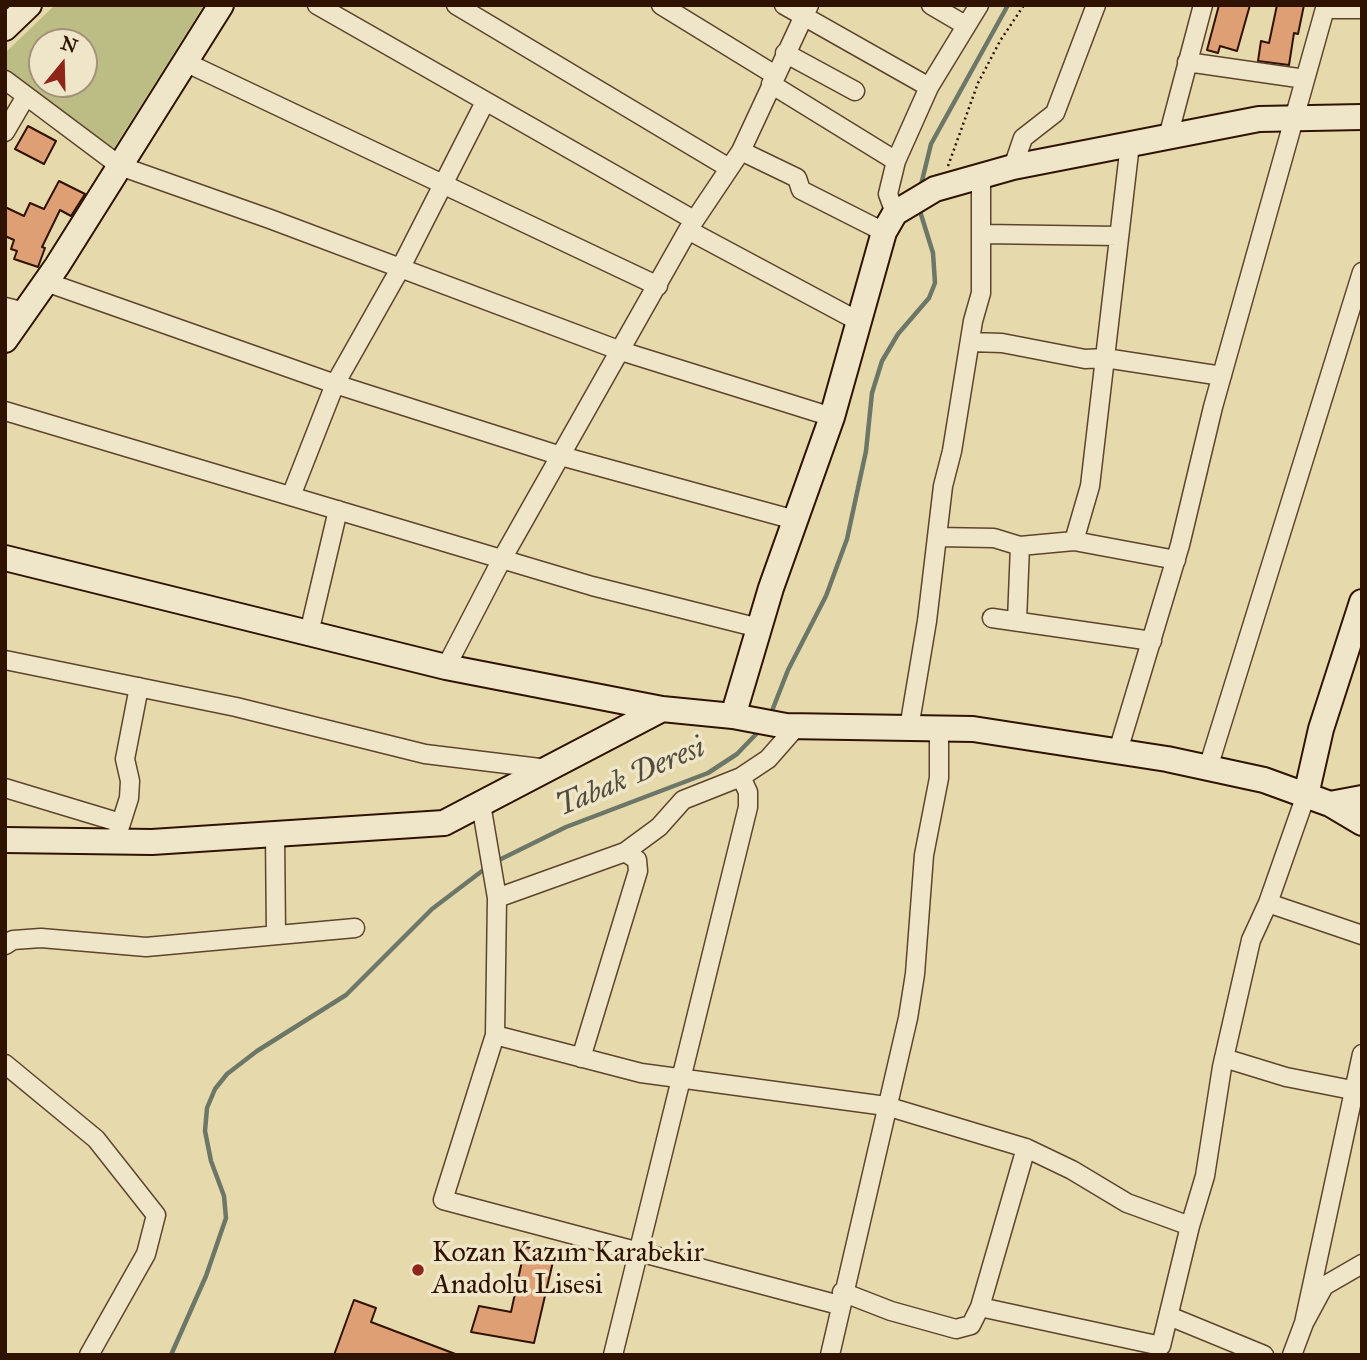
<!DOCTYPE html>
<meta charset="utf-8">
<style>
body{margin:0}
#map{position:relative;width:1367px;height:1360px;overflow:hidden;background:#e6d9ac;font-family:"IM FELL Great Primer",serif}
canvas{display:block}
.frame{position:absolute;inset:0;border:7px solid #301201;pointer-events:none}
.north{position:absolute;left:28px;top:28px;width:70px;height:70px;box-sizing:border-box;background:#efe6c9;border:2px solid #a39179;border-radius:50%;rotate:19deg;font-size:19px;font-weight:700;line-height:28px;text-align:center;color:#301201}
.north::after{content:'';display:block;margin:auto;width:24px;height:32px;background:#8f2418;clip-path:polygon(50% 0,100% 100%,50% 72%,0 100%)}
</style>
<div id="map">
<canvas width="1367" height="1360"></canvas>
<div class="frame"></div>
<div class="north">N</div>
</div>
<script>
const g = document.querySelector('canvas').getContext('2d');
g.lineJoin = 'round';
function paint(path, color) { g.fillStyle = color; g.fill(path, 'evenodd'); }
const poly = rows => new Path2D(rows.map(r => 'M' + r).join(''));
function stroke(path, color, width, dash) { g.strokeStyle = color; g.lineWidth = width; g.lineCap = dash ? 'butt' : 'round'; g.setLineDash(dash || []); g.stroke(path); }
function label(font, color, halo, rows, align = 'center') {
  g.font = font + ' "IM FELL Great Primer",serif'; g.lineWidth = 7; g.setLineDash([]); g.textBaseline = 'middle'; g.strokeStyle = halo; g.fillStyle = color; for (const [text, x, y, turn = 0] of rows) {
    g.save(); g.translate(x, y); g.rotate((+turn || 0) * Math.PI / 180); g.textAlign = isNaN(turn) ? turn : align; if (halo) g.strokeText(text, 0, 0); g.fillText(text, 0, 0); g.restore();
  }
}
paint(poly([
 [55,5,204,5,114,148,5,71,5,53],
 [42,42,84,42,84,84,42,84]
]), '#bcbd84');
stroke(poly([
 [920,189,931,144,1008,5],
 [770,716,788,670,826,596,847,539,866,451,872,393,882,361,898,334,929,298,935,283,933,253,919,208],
 [497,861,566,827,708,773,737,754,761,729],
 [171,1355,206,1276,226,1218,224,1196,211,1161,205,1131,207,1108,215,1089,227,1074,257,1051,346,995,432,909,486,868]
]), '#6d7768', 4.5);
const building = poly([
 [1219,5,1250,5,1237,51,1220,46,1218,53,1207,50,1219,5],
 [1277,5,1304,5,1298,34,1294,33,1289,65,1258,61,1261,41,1269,43,1277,5],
 [28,126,56,141,44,164,15,149,28,126],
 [59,181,85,194,71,216,60,210,42,247,45,248,38,267,14,259,17,251,11,249,14,240,5,236,5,207,24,216,30,203,44,209,59,181],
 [525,1247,555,1253,534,1343,471,1332,479,1306,511,1312,525,1247],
 [354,1300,376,1308,371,1322,458,1355,334,1355,354,1300]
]);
paint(building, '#df9f75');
stroke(building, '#301201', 2);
const street = poly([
 [317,5,694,220],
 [456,5,729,168],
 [661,5,775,75],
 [784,5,929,87],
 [931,5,965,25],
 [1325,9,1362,9],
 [785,53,855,91],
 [185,62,658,286],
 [1187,62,1305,79],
 [5,80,120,166,270,219,621,351,832,417],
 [771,84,896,161],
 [5,132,26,96],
 [1168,137,1203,5],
 [741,151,797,178,801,190,884,232],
 [1013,167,1023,138,1055,113,1096,5],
 [895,213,888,194,896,161,929,87,979,5],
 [688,230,858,321],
 [983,234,1118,236],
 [46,282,335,384,561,456,795,520],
 [5,307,25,312],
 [970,342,1002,343,1085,359,1105,358,1222,376],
 [5,411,592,586,759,628],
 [291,496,335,384,400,269,485,102],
 [937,537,994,538,1020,546,1074,541,1176,560],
 [1074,541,1090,486,1130,144],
 [992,618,1152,641],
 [1017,621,1020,546],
 [309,633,338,510],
 [5,660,236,707,425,754,548,769],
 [446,667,502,559,688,230,741,151,809,5],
 [909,728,927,621,943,486,952,451,973,321,981,293,981,176],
 [1118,751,1180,545,1213,407,1326,5],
 [1208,768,1362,272],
 [5,788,121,823],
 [481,804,497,898,495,1035,443,1200,839,1305],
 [275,834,276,935],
 [115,842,129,798,130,781,125,759,139,687],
 [497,898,625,852,659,827,683,800,741,777,768,759,797,726],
 [1268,903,1362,935],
 [5,945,13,940,41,938,146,947,355,928],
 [495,1035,641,1073,886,1106,1026,1148,1072,1170,1127,1203,1190,1226],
 [581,1058,638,871,637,860,625,852],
 [1224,1058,1286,1077,1352,1090],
 [5,1064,96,1139,156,1215,146,1254,89,1355],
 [842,1292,891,1311,956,1329,971,1325,980,1307,1026,1148],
 [980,1307,1161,1346,1190,1226,1205,1176,1222,1067,1251,940,1268,903,1306,795],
 [1169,1316,1264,1355],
 [1304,1323,1362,1054],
 [613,1355,748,807,748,792,741,777],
 [830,1355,908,1018,915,974,924,855,939,778,939,728],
 [1292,1355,1304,1323,1324,1286,1362,1264]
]);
const secondary = poly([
 [5,28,29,5],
 [5,340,57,266,221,5],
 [5,558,446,667,662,709,733,716,786,726,973,729,1167,759,1264,780,1330,804,1362,823],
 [733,716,771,588,832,417,884,232,895,213,935,189,1013,167,1259,119,1362,117],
 [1306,795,1321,729,1362,602],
 [1330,804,1362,798],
 [5,840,152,842,444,823,662,709]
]);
stroke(street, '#5e442c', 21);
stroke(secondary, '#301201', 28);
stroke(poly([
 [948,166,978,83,1000,41,1024,5]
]), '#301201', 2.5, [2, 3.5]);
stroke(street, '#efe6c9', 18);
stroke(secondary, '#efe6c9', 24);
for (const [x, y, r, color] of [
 [418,1270,7,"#8f2418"]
]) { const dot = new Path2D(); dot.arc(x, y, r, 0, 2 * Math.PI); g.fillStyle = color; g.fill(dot); stroke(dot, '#efe6c9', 2.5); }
label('28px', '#301201', '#efe6c9', [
 ["Kozan Kazım Karabekir",432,1254],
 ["Anadolu Lisesi",432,1286]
], 'left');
label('italic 30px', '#544d3d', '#efe6c9', [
 ["Tabak Deresi",631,778,-23]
]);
</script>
